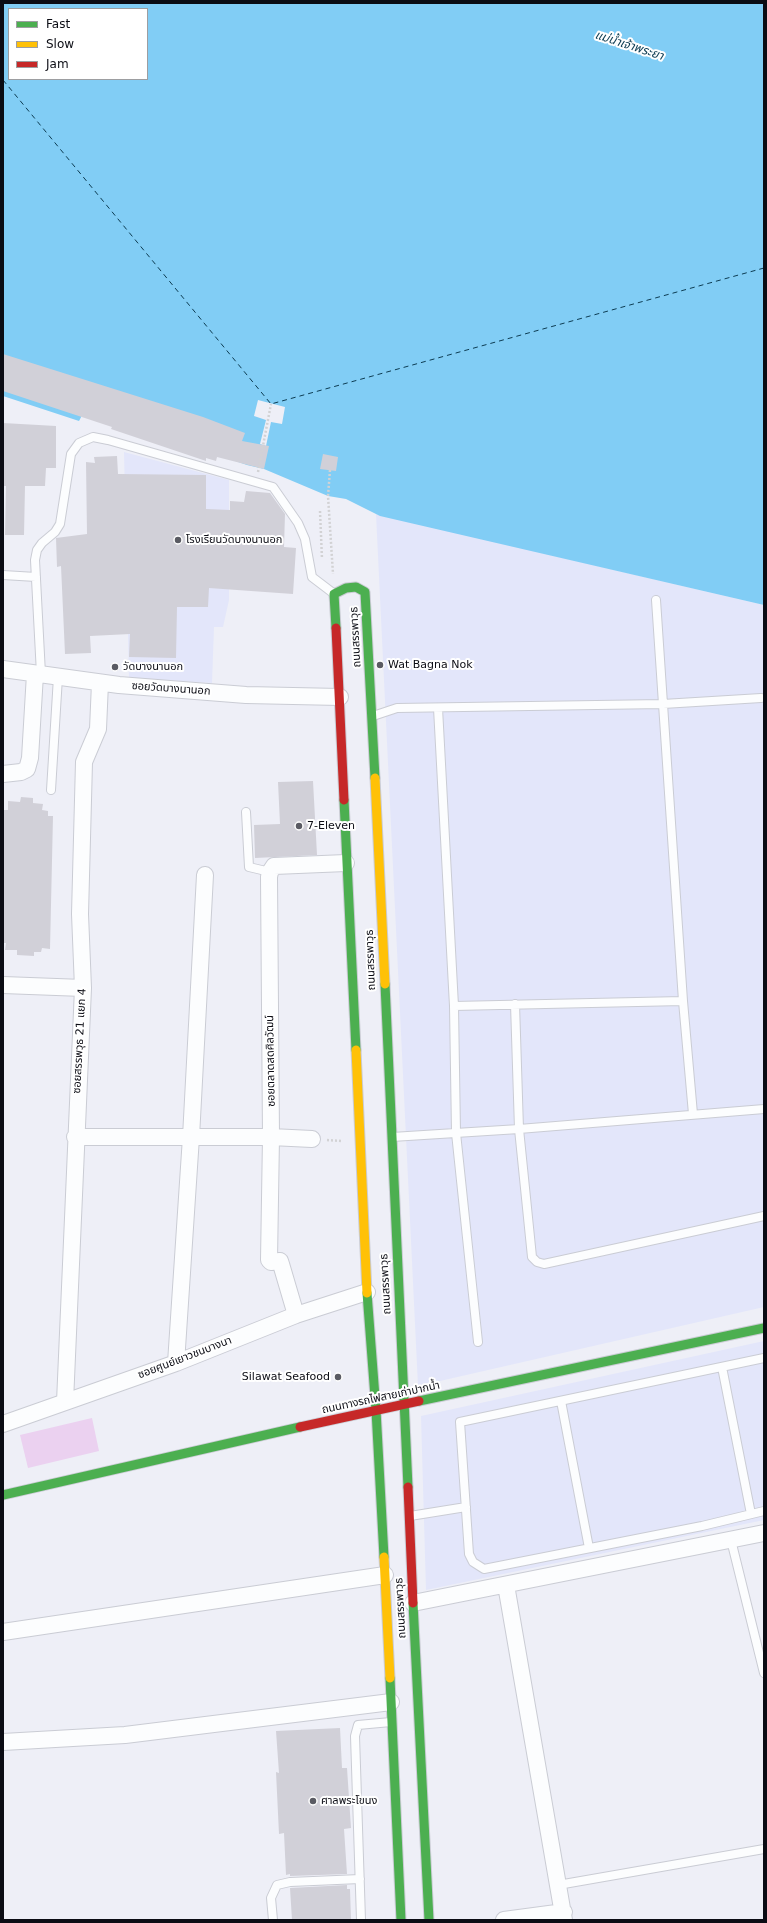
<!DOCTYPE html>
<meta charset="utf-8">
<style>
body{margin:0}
#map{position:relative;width:767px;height:1923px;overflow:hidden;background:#eeeff7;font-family:"DejaVu Sans",sans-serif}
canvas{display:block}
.frame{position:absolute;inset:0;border:4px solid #0b0c14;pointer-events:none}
.legend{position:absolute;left:8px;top:8px;width:140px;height:72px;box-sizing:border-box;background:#fff;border:1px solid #9d9ea1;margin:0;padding:5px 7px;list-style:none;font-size:12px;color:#0b0c14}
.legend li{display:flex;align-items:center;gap:8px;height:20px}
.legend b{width:20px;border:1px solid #9d9ea1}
</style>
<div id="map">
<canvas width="767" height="1923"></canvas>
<div class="frame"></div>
<ul class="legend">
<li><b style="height:5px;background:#4caf50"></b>Fast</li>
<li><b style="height:5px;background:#ffc107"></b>Slow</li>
<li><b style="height:5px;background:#c62828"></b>Jam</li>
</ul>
</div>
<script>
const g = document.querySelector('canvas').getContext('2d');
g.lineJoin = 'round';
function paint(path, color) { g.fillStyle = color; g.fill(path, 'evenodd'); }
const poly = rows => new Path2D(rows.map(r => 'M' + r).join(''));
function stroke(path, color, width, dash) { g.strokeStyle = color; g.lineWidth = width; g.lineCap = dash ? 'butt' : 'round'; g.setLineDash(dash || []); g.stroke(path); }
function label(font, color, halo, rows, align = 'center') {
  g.font = font + ' "DejaVu Sans","Noto Sans Thai",sans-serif'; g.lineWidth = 4; g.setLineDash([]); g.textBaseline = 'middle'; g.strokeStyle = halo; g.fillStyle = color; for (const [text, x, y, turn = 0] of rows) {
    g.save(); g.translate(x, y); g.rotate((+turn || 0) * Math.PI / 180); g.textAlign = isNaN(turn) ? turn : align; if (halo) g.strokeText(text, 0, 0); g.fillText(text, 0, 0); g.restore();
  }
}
paint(poly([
 [124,452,229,480,229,600,223,627,214,627,212,683,129,678],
 [376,514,764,605,764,1307,418,1386],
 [764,1341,764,1520,426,1590,421,1416]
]), '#e3e6fa');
paint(poly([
 [92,1418,99,1451,28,1468,20,1435]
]), '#ebd1f0');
paint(poly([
 [3,3,764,3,764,605,380,516,346,499,328,496,264,469,247,465,140,428,93,395,79,421,3,396],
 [9,9,147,9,147,79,9,79]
]), '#81cdf5');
paint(poly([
 [258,400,285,407,282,424,271,422,266,446,260,444,266,420,254,416]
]), '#eeeff7');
stroke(poly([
 [3,80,271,404,764,268]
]), '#0d3c52', 1, [5, 4]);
paint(poly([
 [3,354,203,417,245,433,242,441,269,446,264,469,217,457,216,461,206,458,206,461,111,429,112,427,3,391],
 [3,423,56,426,56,468,46,468,45,486,25,486,24,535,5,535,6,486,3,486],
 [323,454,338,457,336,471,320,469],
 [117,456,118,474,206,475,206,509,230,510,230,501,244,502,246,491,270,493,285,514,284,547,296,548,293,594,209,588,208,607,177,607,176,658,129,657,130,634,90,636,91,653,65,654,61,566,57,567,56,538,87,534,86,462,95,463,94,457],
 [313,781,317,855,255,858,254,825,280,824,278,782],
 [21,797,33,798,33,803,43,804,42,810,48,811,48,816,53,816,50,949,42,948,41,952,34,952,34,956,17,955,17,950,5,950,6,943,3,943,3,810,8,810,8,801,20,802],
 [340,1728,342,1768,347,1768,351,1828,344,1829,347,1874,290,1876,290,1874,286,1875,284,1833,279,1834,276,1772,279,1773,276,1731],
 [347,1885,347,1889,350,1889,351,1920,292,1920,290,1888]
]), '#d1d0d8');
const lane = poly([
 [3,575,36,577],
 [41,674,35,560,37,550,42,543,55,532,60,524,71,454,79,443,93,437,108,440,273,487,298,523,305,539,312,577,333,593],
 [438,708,454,1006,456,1133,478,1342],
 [373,716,397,708,663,704,761,698],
 [51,790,58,677],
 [246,812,249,867,270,872],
 [683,1001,693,1114],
 [515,1004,519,1129,532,1257,537,1262,544,1264,764,1216],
 [454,1006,683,1001,656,600],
 [392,1137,519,1129,764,1109],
 [764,1358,460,1422,469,1554,473,1562,484,1569,702,1526,764,1511],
 [722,1367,751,1514],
 [561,1401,589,1548],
 [410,1516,466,1507],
 [731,1540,764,1673],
 [558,1885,764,1849],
 [273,1920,271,1898,277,1885,290,1882,360,1879],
 [361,1920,355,1736,358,1725,391,1722]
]);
const street = poly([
 [3,669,119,685,246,695,340,697],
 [3,774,21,772,27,769,30,758,35,674],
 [3,985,83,988],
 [75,1137,271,1137,312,1139],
 [296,1315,281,1264,280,1261,271,1262,269,1260,271,1137,269,877,270,872,274,866,346,863],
 [176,1363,191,1137,205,875],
 [65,1402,83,988,80,914,84,762,98,729,100,683],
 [3,1424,176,1363,296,1315,367,1292],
 [506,1585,564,1920],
 [413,1603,764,1533],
 [3,1632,385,1575],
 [3,1742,125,1735,391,1702],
 [504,1920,564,1912]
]);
const fast = poly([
 [336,628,334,594,346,588,356,587,365,592,375,778],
 [344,800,356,1050],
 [385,984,408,1487],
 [367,1293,376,1410,384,1557],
 [419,1401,764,1328],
 [3,1495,300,1427],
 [413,1603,429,1920],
 [390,1678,401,1920]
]);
const slow = poly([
 [375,778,385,984],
 [356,1050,367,1293],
 [384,1557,390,1678]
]);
const jam = poly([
 [336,628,344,800],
 [300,1427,419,1401],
 [408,1487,413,1603]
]);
stroke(lane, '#caccd4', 10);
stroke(street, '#caccd4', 18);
stroke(fast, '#caccd4', 11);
stroke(slow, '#caccd4', 11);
stroke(jam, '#caccd4', 11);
stroke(poly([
 [330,470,328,496,333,574],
 [258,472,271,404],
 [320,511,322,559],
 [327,1140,342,1141]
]), '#d2d2d4', 2.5, [2, 2]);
stroke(lane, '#fcfdfe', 8);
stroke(street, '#fcfdfe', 16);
stroke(fast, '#4caf50', 9);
stroke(slow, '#ffc107', 9);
stroke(jam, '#c62828', 9);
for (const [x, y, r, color] of [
 [178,540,4,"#5a5b63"],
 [380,665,4,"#5a5b63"],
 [115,667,4,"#5a5b63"],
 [299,826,4,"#5a5b63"],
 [338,1377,4,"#5a5b63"],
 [313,1801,4,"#5a5b63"]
]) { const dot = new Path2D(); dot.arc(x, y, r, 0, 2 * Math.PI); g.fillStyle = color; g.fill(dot); stroke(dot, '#fff', 1.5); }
label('11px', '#0b0c14', '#fff', [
 ["โรงเรียนวัดบางนานอก",186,540],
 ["Wat Bagna Nok",388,665],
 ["วัดบางนานอก",123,667],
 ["7-Eleven",307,826],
 ["Silawat Seafood",330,1377,"right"],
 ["ศาลพระโขนง",321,1801]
], 'left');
label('11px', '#0b0c14', '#fff', [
 ["ถนนสรรพาวุธ",356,637,-93],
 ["ซอยวัดบางนานอก",171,689,4],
 ["ถนนสรรพาวุธ",371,960,-92],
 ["ซอยสรรพวุธ 21 แยก 4",80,1041,-87],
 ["ซอยตลาดสดศิลวัฒน์",271,1061,-91],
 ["ถนนสรรพาวุธ",386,1284,-93],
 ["ซอยศูนย์เยาวชนบางนา",185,1358,-21],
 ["ถนนทางรถไฟสายเก่าปากน้ำ",381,1398,-12],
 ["ถนนสรรพาวุธ",401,1608,-93]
]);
label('italic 12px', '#0d3c52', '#fff', [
 ["แม่น้ำเจ้าพระยา",629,46,18]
]);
</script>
